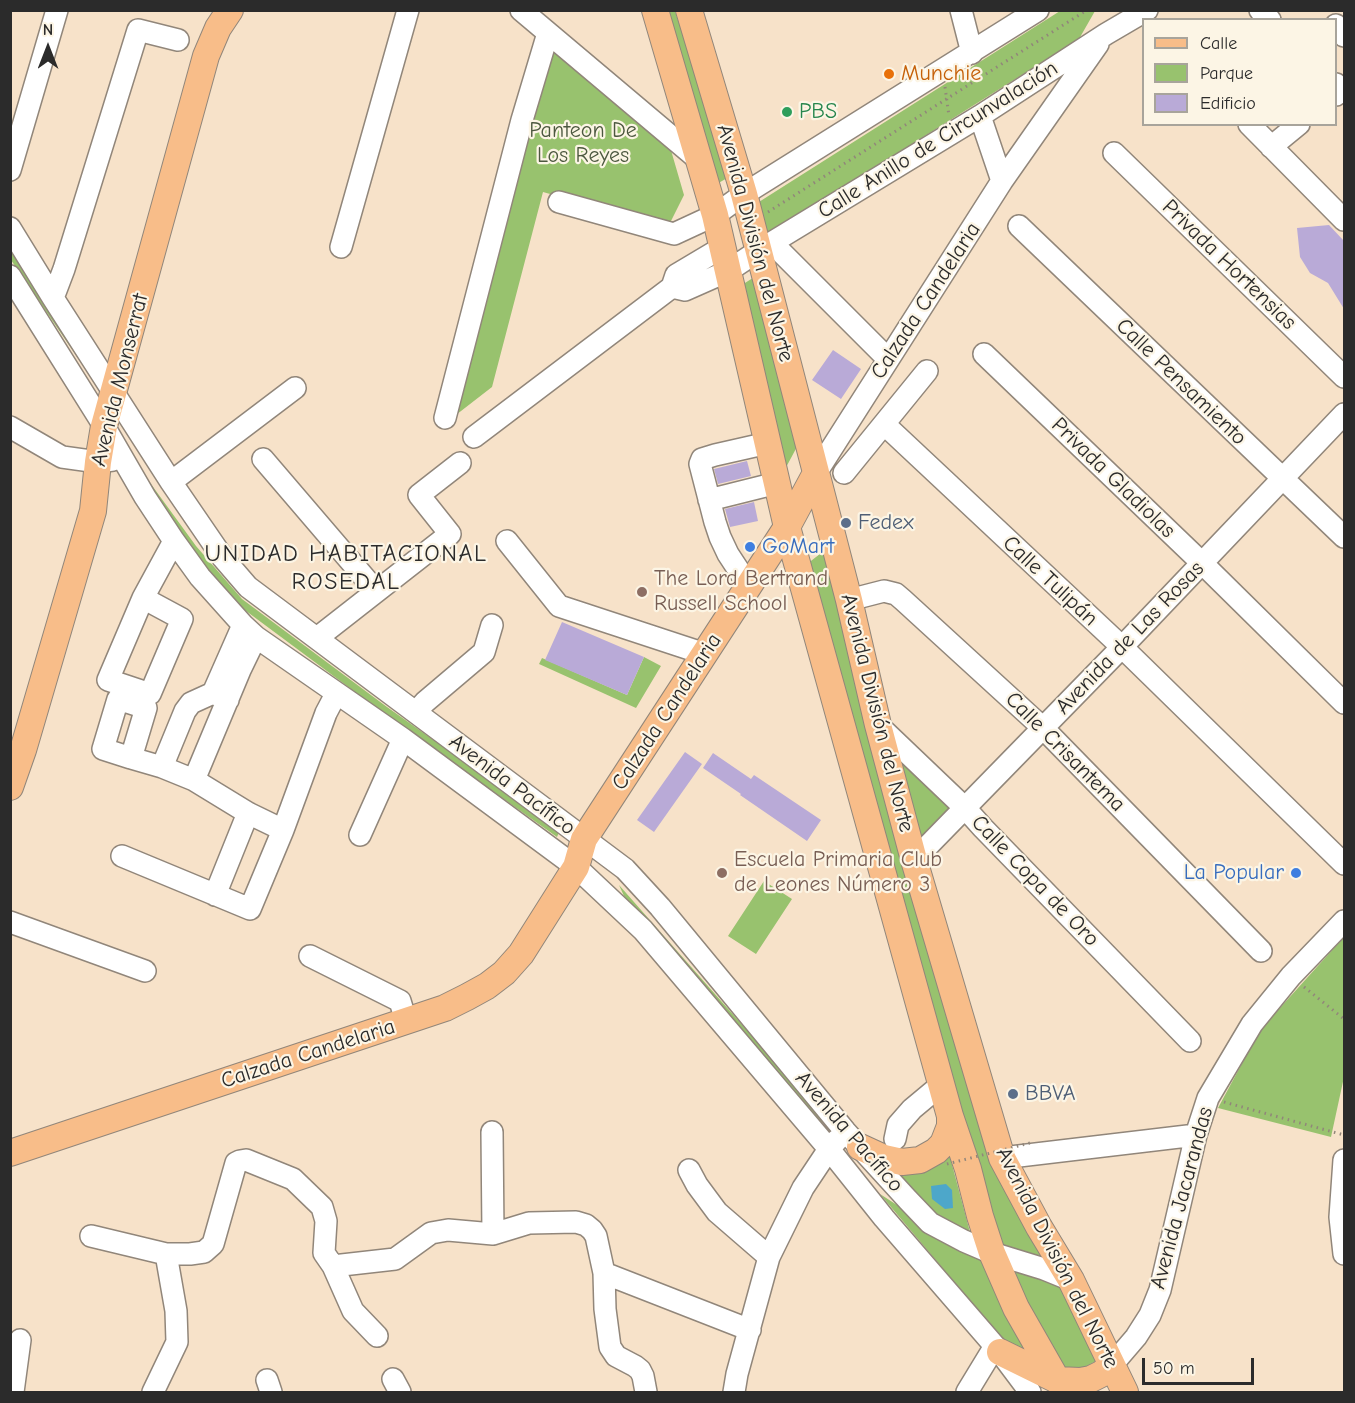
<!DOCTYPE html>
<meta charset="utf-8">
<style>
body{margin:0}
#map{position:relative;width:1355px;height:1403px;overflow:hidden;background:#f7e2c9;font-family:"Comic Neue",sans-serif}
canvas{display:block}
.frame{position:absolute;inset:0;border:12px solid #2b2b2b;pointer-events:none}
.legend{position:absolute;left:1142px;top:18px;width:195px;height:108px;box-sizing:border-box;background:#fcf5e5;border:2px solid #a8a49b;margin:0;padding:8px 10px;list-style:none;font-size:18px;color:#2b2b2b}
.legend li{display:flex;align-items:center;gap:12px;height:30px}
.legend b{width:30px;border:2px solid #a8a49b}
.north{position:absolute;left:18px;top:18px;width:60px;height:60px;-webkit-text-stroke:4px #fcf5e5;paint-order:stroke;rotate:0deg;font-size:16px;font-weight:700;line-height:24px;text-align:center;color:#2b2b2b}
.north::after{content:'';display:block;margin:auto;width:21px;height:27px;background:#2b2b2b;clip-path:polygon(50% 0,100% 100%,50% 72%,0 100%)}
.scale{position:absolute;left:1142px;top:1358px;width:112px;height:27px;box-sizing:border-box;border:3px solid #2b2b2b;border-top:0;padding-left:8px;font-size:18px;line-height:21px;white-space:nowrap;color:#2b2b2b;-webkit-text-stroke:4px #fcf5e5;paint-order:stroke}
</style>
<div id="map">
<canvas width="1355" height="1403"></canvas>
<div class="frame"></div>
<ul class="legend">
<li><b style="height:8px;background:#f8bd89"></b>Calle</li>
<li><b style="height:16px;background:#98c26e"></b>Parque</li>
<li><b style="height:16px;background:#b9aad7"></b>Edificio</li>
</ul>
<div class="north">N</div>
<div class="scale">50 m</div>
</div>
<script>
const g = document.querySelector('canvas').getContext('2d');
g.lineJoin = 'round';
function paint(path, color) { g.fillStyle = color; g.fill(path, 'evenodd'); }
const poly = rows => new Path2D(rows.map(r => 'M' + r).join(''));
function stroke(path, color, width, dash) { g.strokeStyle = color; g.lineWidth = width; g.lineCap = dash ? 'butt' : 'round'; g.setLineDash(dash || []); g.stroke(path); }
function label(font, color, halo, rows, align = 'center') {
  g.font = font + ' "Comic Neue",sans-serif'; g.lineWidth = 4.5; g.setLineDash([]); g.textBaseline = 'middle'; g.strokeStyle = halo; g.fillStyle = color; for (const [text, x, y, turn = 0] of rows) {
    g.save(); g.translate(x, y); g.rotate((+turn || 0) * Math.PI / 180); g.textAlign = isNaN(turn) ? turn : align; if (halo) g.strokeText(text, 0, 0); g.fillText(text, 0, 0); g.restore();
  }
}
paint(poly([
 [668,11,675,11,729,177,715,185],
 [1060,11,1095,11,1079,39,761,239,751,207],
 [550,41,668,140,684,195,668,227,543,192,492,387,452,418],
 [11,249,99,389,11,260],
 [756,276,799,443,783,473,737,288],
 [148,480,196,546,242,599,387,707,560,830,557,837,382,712,238,605,182,538],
 [825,550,997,1169,1044,1262,1000,1245,964,1136,807,564],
 [644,657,661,666,636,708,539,664,542,658,627,695],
 [884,724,965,808,917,856],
 [764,881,792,899,756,954,728,936],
 [619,885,825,1119,820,1126,624,896],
 [1344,937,1344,1077,1331,1137,1218,1108,1260,1030],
 [950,1157,971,1236,938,1216,892,1168],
 [880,1194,980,1259,1027,1354,1009,1347],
 [1005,1260,1070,1283,1105,1356,1063,1379]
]), '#98c26e');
paint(poly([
 [946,1184,952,1190,953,1208,945,1209,932,1199,931,1186]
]), '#4da7ca');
paint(poly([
 [1329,225,1344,241,1344,309,1328,283,1310,273,1300,257,1297,228],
 [833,350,861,369,841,399,812,380],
 [747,461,751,476,718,484,714,469],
 [754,502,758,521,730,527,725,509],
 [562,622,644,657,627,695,545,660],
 [685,752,702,764,654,832,637,820],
 [713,753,751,779,754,775,821,820,807,841,740,795,741,794,703,768]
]), '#b9aad7');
const minor = poly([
 [521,10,699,160],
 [961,10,972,53],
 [1260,10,1270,20],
 [1336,25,1344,36],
 [1336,84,1341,90,1336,95],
 [980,116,1002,181],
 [1249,124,1344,220],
 [1271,147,1299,124],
 [1114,153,1344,377],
 [10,170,57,10],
 [559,202,674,234,715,215,744,194,1038,10],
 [1019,226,1344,537],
 [10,228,53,298,171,482,223,558,248,587,625,869,660,907,845,1131,908,1200,930,1223,964,1241,992,1253,1044,1269,1071,1280],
 [772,243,888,359],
 [341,247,408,10],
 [10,276,104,426,145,497,174,541,200,577,243,625,256,637,403,739,576,867,643,930,829,1149,884,1218,1000,1352,1030,1392],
 [672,287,685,290,728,271,758,251,980,116,1106,34,1147,10],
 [53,298,64,269,138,30,178,40],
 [984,354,1202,563,1344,703],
 [445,418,522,120,548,33],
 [884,424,1122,647,1344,864],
 [10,427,62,457,98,462,113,460],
 [474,437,672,287,676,275,723,247],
 [263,459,376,591],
 [816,473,1002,181,1098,44],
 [844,473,927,371],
 [171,482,295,388],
 [709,500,777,483],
 [507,541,559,606,705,654],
 [749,586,728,554,720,537,715,522,700,464,702,459,715,455,768,443],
 [143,598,182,619,150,694,108,680,143,598,174,541],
 [849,600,884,591,896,594,903,600,1043,728,1261,951],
 [317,638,450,534,419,495,460,463],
 [213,693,243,625],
 [416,712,425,702,484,652,492,625],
 [878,725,965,808,983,828,1190,1041],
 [131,758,146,708,118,699,103,749,131,758,162,767],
 [194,780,240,670,256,637],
 [283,830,326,713,336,694],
 [360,835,403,739],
 [122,856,250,909,283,830,248,813,194,780,162,767,185,711,191,703,213,693,228,700],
 [914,860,1122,647,1344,414],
 [215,895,248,813],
 [10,922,145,971],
 [310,956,400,1001,406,1021],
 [492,1132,493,1234],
 [895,1139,898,1125,912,1109,942,1084],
 [1002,1158,1196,1135],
 [1344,1160,1340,1217,1344,1254],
 [689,1170,697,1185,717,1212,769,1257],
 [91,1236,166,1254],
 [333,1266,395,1259,431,1233,448,1230,493,1234,529,1223,576,1222,586,1225,592,1230,596,1236,604,1273,605,1309,610,1347,616,1356,635,1366,640,1370,643,1376,646,1392],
 [604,1273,750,1330],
 [1112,1365,1136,1337,1150,1315,1160,1290,1196,1135,1208,1098,1252,1024,1291,976,1344,921],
 [393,1379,400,1392],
 [267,1380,271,1392],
 [13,1392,20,1340],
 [153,1392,177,1342,176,1311,166,1254,190,1254,204,1252,213,1244,236,1163,240,1161,246,1160,293,1179,322,1207,326,1221,324,1253,333,1266,353,1311,377,1336],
 [734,1392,737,1374,769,1257,803,1188,829,1149,837,1140],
 [967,1392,995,1346]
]);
const major = poly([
 [655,10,715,215,787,527,950,1116,968,1169,980,1216,992,1253,1016,1308,1057,1380,1067,1392],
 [689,10,744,194,849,600,878,725,914,860,1002,1158,1039,1227,1071,1280,1125,1392],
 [10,787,23,750,93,511,98,462,104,426,206,56,218,28,230,10],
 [860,1147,884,1158,902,1162,920,1160,936,1151,943,1144,950,1126,950,1116],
 [10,1153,445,1008,467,997,487,986,504,973,521,954,576,867,584,839,787,527,816,473],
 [1000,1352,1057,1380,1080,1381,1091,1379,1101,1374,1112,1365]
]);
stroke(minor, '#91867a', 24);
stroke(major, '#91867a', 28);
stroke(poly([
 [945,87,949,116],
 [768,212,1087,10],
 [1304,987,1344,1019],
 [1224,1102,1344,1135]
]), '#91867a', 3, [1.5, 4.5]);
stroke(minor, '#fff', 21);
stroke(major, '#f8bd89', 26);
stroke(poly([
 [947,1164,1030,1143]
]), '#91867a', 3, [1.5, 4.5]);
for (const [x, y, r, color] of [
 [889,74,6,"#e8710a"],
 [787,112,6,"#2e9e5b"],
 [846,523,6,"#5c6f8a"],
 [750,547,6,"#3f7fe0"],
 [642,592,6,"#8d6e63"],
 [722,873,6,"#8d6e63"],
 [1296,873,6,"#3f7fe0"],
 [1013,1094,6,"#5c6f8a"]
]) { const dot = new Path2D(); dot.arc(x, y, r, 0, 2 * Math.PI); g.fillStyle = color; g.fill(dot); stroke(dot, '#fcf5e5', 2); }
label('22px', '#c56008', '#fcf5e5', [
 ["Munchie",901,74]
], 'left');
label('22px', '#27864d', '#fcf5e5', [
 ["PBS",799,112]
], 'left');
label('22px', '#4c583f', '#fcf5e5', [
 ["Panteon De",583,131],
 ["Los Reyes",583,156]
]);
label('22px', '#2b2b2b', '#fcf5e5', [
 ["Calle Anillo de Circunvalación",938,140,-32],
 ["Avenida División del Norte",755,243,75],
 ["Privada Hortensias",1229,265,44],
 ["Calzada Candelaria",926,301,-57],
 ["Avenida Monserrat",120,380,-76],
 ["Calle Pensamiento",1181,382,44],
 ["Privada Gladiolas",1113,478,44],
 ["Calle Tulipán",1050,581,43],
 ["Avenida de Las Rosas",1130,638,-46],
 ["Calzada Candelaria",667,712,-57],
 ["Avenida División del Norte",877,713,76],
 ["Calle Crisantema",1065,752,45],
 ["Avenida Pacífico",512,785,37],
 ["Calle Copa de Oro",1035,881,46],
 ["Calzada Candelaria",308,1054,-18],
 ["Avenida Pacífico",849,1132,49],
 ["Avenida Jacarandas",1182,1198,-75],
 ["Avenida División del Norte",1057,1258,63]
]);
label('22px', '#4e5e75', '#fcf5e5', [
 ["Fedex",858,523],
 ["BBVA",1025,1094]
], 'left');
label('22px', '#366cbe', '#fcf5e5', [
 ["GoMart",762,547],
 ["La Popular",1284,873,"right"]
], 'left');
label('22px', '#785e54', '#fcf5e5', [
 ["The Lord Bertrand",654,579],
 ["Russell School",654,604],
 ["Escuela Primaria Club",734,860],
 ["de Leones Número 3",734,885]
], 'left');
g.letterSpacing = '1.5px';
label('24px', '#2b2b2b', '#fcf5e5', [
 ["UNIDAD HABITACIONAL",346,554],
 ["ROSEDAL",346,582]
]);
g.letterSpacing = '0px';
</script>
